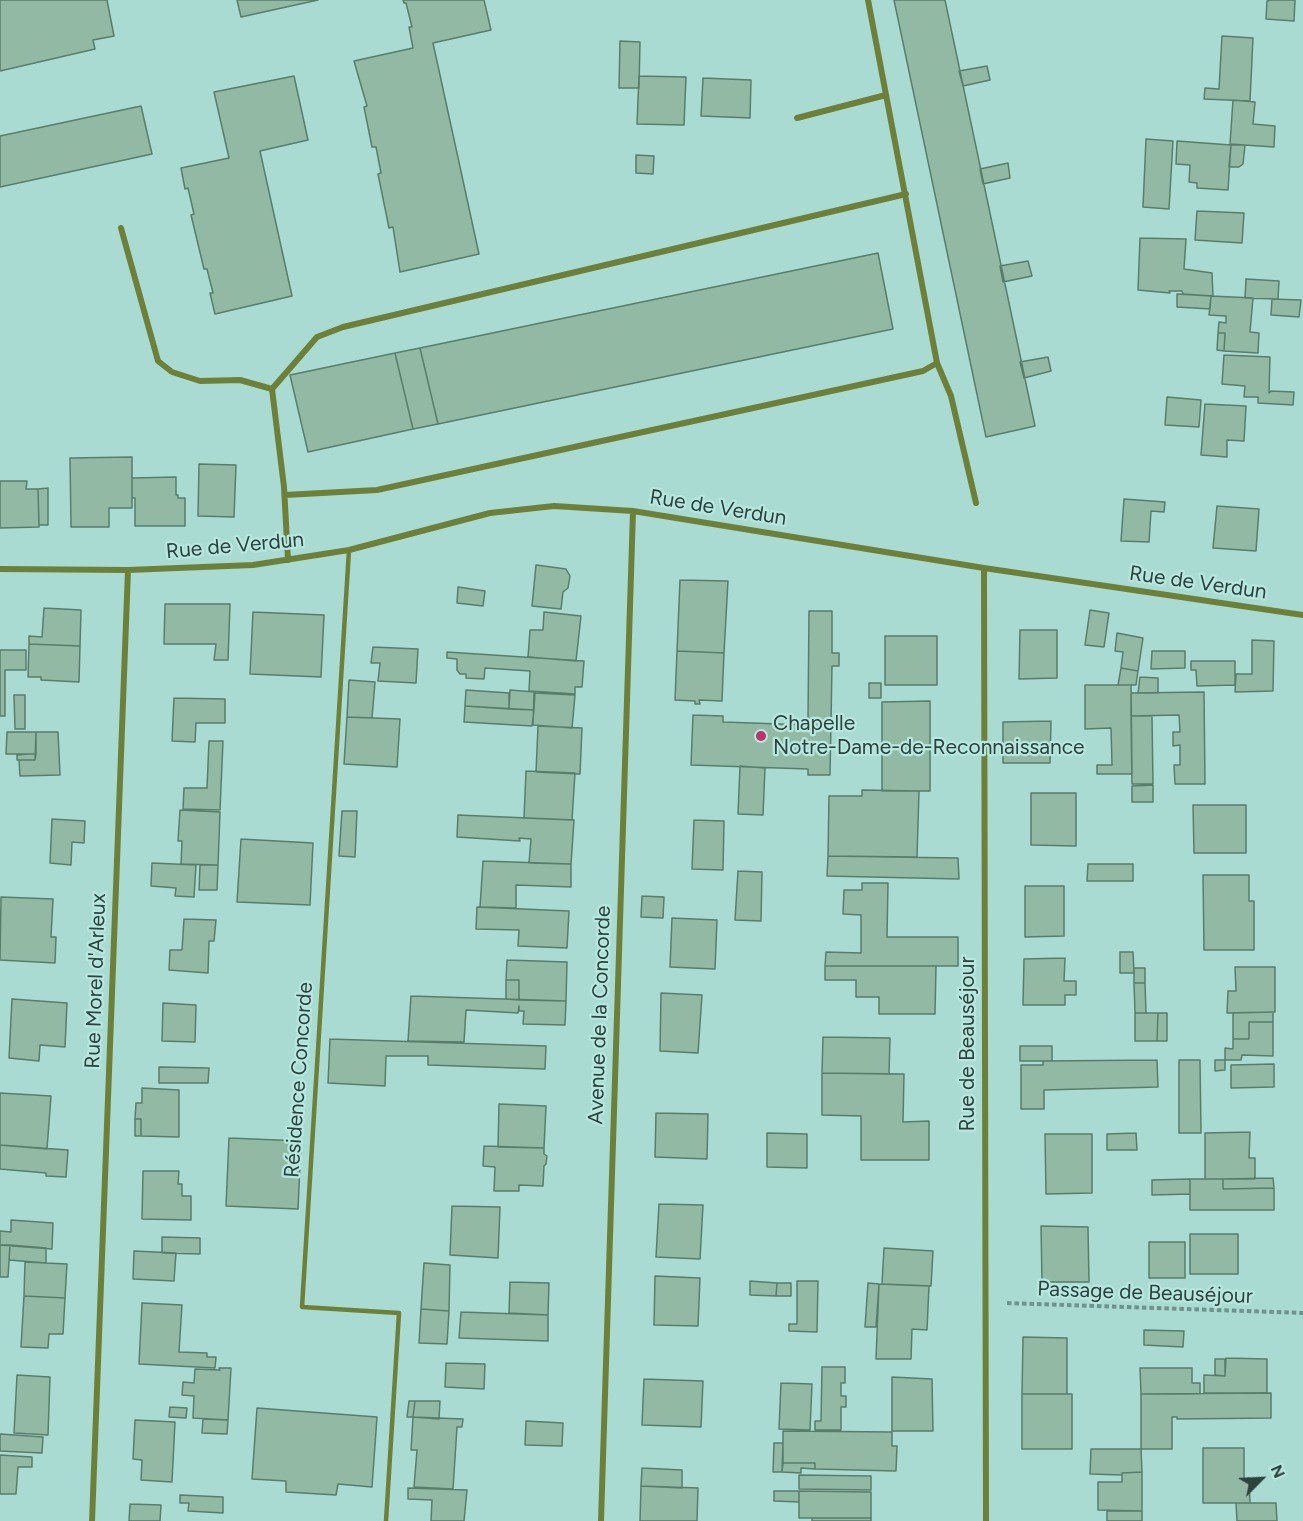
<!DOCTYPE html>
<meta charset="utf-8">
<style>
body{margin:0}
#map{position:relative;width:1303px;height:1521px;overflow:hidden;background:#aadbd2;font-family:Figtree,sans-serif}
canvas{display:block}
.north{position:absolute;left:1231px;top:1449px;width:60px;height:60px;-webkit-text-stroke:4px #b7e8df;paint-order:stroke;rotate:66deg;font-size:16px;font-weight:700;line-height:24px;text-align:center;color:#2d413d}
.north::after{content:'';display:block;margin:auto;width:21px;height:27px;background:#2d413d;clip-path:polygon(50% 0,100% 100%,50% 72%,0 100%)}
</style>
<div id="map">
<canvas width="1303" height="1521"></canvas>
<div class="north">N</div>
</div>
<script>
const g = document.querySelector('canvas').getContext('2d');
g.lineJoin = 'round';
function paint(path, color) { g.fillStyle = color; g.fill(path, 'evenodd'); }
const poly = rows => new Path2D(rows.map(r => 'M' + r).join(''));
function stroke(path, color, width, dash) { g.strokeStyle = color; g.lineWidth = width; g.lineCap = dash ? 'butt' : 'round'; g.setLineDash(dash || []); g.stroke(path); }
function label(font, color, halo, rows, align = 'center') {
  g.font = font + ' Figtree,sans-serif'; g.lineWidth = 4.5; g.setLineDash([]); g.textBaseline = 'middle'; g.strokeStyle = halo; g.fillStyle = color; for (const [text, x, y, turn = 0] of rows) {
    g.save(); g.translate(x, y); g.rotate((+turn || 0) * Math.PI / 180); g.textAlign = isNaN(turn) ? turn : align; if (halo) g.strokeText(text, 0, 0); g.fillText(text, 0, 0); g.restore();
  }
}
const building = poly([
 [0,0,107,0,114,36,93,40,95,49,0,71,0,0],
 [237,0,318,0,241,17,237,0],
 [403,0,484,0,491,30,433,43,479,254,400,272,393,227,389,228,378,174,381,173,376,147,372,147,364,107,367,106,354,61,413,48,409,27,412,27,406,3,404,3,403,0],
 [894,0,945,0,1035,426,986,437,894,0],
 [1271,0,1295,0,1294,21,1266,19,1267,1,1271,0],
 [1222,36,1253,38,1250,101,1204,99,1205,88,1219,89,1222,36],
 [620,41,640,42,639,88,619,88,620,41],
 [987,66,990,80,963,86,959,71,987,66],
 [294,76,308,140,260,151,292,296,215,314,210,293,213,293,207,269,204,269,191,215,194,214,188,188,185,189,181,168,229,158,214,92,294,76],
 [639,76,686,77,684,125,637,124,639,76],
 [703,78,751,80,750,118,701,116,703,78],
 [1233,100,1255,102,1253,124,1275,126,1274,147,1230,144,1233,100],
 [141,106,152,154,0,187,0,136,141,106],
 [1146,139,1173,141,1169,209,1143,207,1146,139],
 [1177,141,1231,145,1228,190,1197,188,1197,183,1189,182,1190,165,1176,164,1177,141],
 [1231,145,1245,145,1243,164,1239,167,1229,167,1231,145],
 [636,155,654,156,653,174,636,173,636,155],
 [1008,163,1010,178,983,184,980,169,1008,163],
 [1197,211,1244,213,1242,243,1195,240,1197,211],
 [1140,238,1186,239,1184,269,1212,273,1213,296,1183,294,1182,291,1169,291,1170,293,1138,290,1140,238],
 [878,253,893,329,438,424,420,348,878,253],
 [1028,261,1032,276,1003,282,1000,266,1028,261],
 [1246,279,1279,281,1278,299,1245,298,1246,279],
 [1177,294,1211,296,1210,309,1177,307,1177,294],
 [1211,296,1253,298,1250,332,1259,333,1258,353,1224,351,1225,333,1218,333,1219,322,1226,323,1226,316,1209,315,1211,296],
 [1272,299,1301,300,1299,317,1271,315,1272,299],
 [1218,333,1225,333,1224,351,1217,350,1218,333],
 [420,348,438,424,413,429,395,353,420,348],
 [395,353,413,429,308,452,290,375,395,353],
 [1224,355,1270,357,1269,393,1271,391,1294,392,1293,405,1258,403,1258,397,1244,397,1245,386,1222,384,1224,355],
 [1048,357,1051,371,1024,378,1020,362,1048,357],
 [1167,397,1201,400,1199,427,1165,425,1167,397],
 [1205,404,1246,406,1244,441,1227,440,1227,457,1201,455,1205,404],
 [132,457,132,508,109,508,109,527,71,527,70,458,132,457],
 [199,464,236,465,234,517,198,516,199,464],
 [176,477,176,495,178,495,178,498,185,498,185,526,135,526,135,498,132,498,132,478,176,477],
 [0,481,27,481,26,489,38,489,39,527,0,528,0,481],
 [48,488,48,525,39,525,38,489,48,488],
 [1124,499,1165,502,1164,512,1151,511,1149,542,1121,541,1124,499],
 [1217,506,1259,509,1256,551,1213,548,1217,506],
 [536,565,566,569,570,576,568,588,563,592,561,609,532,606,536,565],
 [680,580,728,581,724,653,677,651,680,580],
 [458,587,485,591,483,606,457,603,458,587],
 [165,604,230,604,228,660,214,660,216,644,164,644,165,604],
 [44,608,81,610,80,646,29,644,29,636,42,637,44,608],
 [1090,610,1109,613,1104,647,1085,645,1090,610],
 [809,611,832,611,832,653,839,653,839,666,832,666,831,722,808,720,809,611],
 [253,612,324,615,321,677,250,674,253,612],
 [544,612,581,616,576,661,528,657,530,630,543,630,544,612],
 [1020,630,1057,630,1057,678,1019,679,1020,630],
 [1117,633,1143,638,1138,671,1121,668,1123,652,1115,651,1117,633],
 [885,636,937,636,937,685,885,685,885,636],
 [1252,640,1274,641,1273,691,1235,692,1236,674,1252,674,1252,640],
 [29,644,80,646,79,682,41,680,41,677,28,677,29,644],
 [373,647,418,649,416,683,378,681,380,663,371,663,373,647],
 [0,650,26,650,26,670,5,670,5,716,0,716,0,650],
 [677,651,724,653,722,701,699,700,700,704,695,704,695,701,675,700,677,651],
 [1152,651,1185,651,1185,668,1151,669,1152,651],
 [447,652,584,661,582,687,575,687,575,694,529,691,530,671,485,668,484,679,466,678,466,674,460,674,457,670,457,659,447,658,447,652],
 [1191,661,1235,661,1235,685,1197,686,1196,670,1191,670,1191,661],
 [1121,668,1138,671,1136,685,1118,685,1121,668],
 [1140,677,1158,678,1158,693,1138,693,1140,677],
 [349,680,375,682,372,718,347,717,349,680],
 [869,683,881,683,881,698,869,698,869,683],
 [1085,685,1131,685,1132,774,1097,774,1097,765,1112,765,1111,728,1085,729,1085,685],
 [466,690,509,693,509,709,465,706,466,690],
 [510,690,535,692,534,710,509,709,510,690],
 [1204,692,1205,784,1175,784,1174,765,1180,765,1180,745,1173,746,1173,732,1180,732,1179,715,1131,716,1131,693,1204,692],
 [534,693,575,695,572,728,533,725,534,693],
 [14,695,25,695,25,729,15,729,14,695],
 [174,698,225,699,225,723,196,723,195,742,172,741,174,698],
 [930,701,930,747,882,746,882,702,930,701],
 [465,706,534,710,532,726,464,722,465,706],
 [693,715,723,716,723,722,809,725,808,720,831,722,830,775,808,775,808,769,691,765,693,715],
 [1131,716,1152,716,1153,784,1132,784,1131,716],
 [347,717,400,719,397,767,344,764,347,717],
 [1051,721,1050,763,1003,763,1003,722,1051,721],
 [538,726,582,728,580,774,536,772,538,726],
 [7,732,36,732,36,754,6,754,7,732],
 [36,732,58,732,60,775,20,776,19,760,35,760,36,732],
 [209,741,223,741,220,810,183,809,184,788,207,788,209,741],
 [882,746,930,747,930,791,882,791,882,746],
 [28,754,36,754,35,760,17,760,17,755,28,754],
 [740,766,765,768,763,815,738,814,740,766],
 [526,771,575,773,572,820,524,818,526,771],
 [1153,785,1153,802,1132,802,1132,786,1153,785],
 [862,790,919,791,917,857,828,856,829,796,862,796,862,790],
 [1031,793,1076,793,1076,846,1031,845,1031,793],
 [1193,805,1246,805,1246,853,1194,853,1193,805],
 [180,810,220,812,218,865,181,864,182,841,178,841,180,810],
 [342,811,357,811,355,857,339,856,342,811],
 [458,815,574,820,571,864,529,863,531,839,519,838,520,841,457,837,458,815],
 [52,819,85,821,84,843,72,842,71,865,50,863,52,819],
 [694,820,724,821,723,870,692,869,694,820],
 [241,839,313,843,310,905,237,902,241,839],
 [828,856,958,858,959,879,827,876,828,856],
 [483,861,571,864,571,887,516,885,516,908,480,907,483,861],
 [152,863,196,865,194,897,175,896,176,888,151,886,152,863],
 [1088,864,1133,864,1133,881,1087,881,1088,864],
 [200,865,218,865,217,890,199,890,200,865],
 [738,871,762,872,761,921,735,920,738,871],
 [1203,875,1249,875,1249,901,1254,901,1254,950,1204,950,1203,875],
 [862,883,888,883,887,937,958,937,958,966,825,966,826,952,861,953,861,915,843,914,844,890,862,890,862,883],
 [1025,886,1064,886,1064,936,1025,937,1025,886],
 [642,896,664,897,663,918,641,917,642,896],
 [1,897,53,899,51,937,56,937,55,963,0,960,1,897],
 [477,907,569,911,567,948,518,946,519,930,476,929,477,907],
 [672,918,717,920,715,969,670,967,672,918],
 [184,919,216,920,214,941,209,941,208,973,169,970,170,950,182,950,184,919],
 [1120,952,1133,952,1134,973,1120,973,1120,952],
 [1065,958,1064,981,1076,981,1076,995,1065,995,1065,1005,1023,1005,1024,959,1065,958],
 [507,960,567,962,566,1001,519,1000,519,980,506,980,507,960],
 [825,966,936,966,935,1014,879,1014,879,997,856,997,856,980,825,980,825,966],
 [1235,967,1275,967,1275,1012,1227,1013,1228,991,1236,991,1235,967],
 [1134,968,1145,968,1145,983,1134,983,1134,968],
 [506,980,519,980,519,1000,506,999,506,980],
 [1134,983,1145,983,1146,1013,1135,1013,1134,983],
 [661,993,702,995,698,1053,660,1051,661,993],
 [411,996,566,1001,565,1025,523,1024,524,1011,519,1011,519,1006,518,1013,466,1010,464,1042,408,1041,411,996],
 [12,999,67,1003,65,1047,40,1045,39,1061,9,1058,12,999],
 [163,1003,196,1005,195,1042,162,1041,163,1003],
 [1273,1012,1273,1022,1249,1022,1249,1039,1233,1039,1233,1013,1273,1012],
 [1135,1013,1158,1013,1157,1041,1135,1041,1135,1013],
 [1158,1013,1167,1013,1167,1041,1157,1041,1158,1013],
 [1249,1022,1273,1022,1273,1056,1242,1055,1241,1060,1225,1060,1225,1048,1233,1049,1233,1039,1249,1039,1249,1022],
 [823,1037,890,1038,889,1074,822,1073,823,1037],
 [330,1039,546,1046,545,1069,428,1065,428,1056,386,1056,385,1086,328,1083,330,1039],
 [1020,1046,1052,1046,1052,1061,1020,1061,1020,1046],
 [1157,1060,1158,1087,1044,1090,1044,1109,1021,1109,1021,1065,1043,1065,1043,1061,1157,1060],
 [1179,1060,1200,1060,1201,1133,1179,1133,1179,1060],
 [1215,1060,1225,1060,1225,1070,1215,1071,1215,1060],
 [1274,1064,1274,1087,1231,1088,1231,1065,1274,1064],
 [159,1067,209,1068,208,1083,159,1083,159,1067],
 [822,1073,904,1074,903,1122,929,1121,929,1160,861,1160,861,1116,822,1115,822,1073],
 [142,1088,179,1090,179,1137,141,1136,141,1119,135,1119,136,1103,142,1103,142,1088],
 [0,1093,51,1096,47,1149,0,1145,0,1093],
 [499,1104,546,1106,544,1148,498,1147,499,1104],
 [656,1113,708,1114,707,1159,655,1157,656,1113],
 [135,1119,141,1119,141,1136,135,1136,135,1119],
 [1250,1132,1249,1158,1255,1158,1255,1179,1205,1179,1205,1133,1250,1132],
 [767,1133,807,1134,807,1168,767,1167,767,1133],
 [1136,1133,1137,1150,1107,1150,1107,1134,1136,1133],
 [1045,1134,1092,1134,1092,1193,1046,1194,1045,1134],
 [229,1138,301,1141,298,1209,226,1206,229,1138],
 [0,1145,68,1150,66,1177,46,1176,46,1173,0,1169,0,1145],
 [484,1146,544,1148,544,1154,547,1156,546,1164,544,1166,543,1186,519,1185,519,1191,494,1191,495,1167,483,1166,484,1146],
 [143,1171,179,1171,178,1184,182,1184,182,1196,191,1196,191,1220,142,1219,143,1171],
 [1273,1178,1274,1188,1223,1189,1223,1179,1273,1178],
 [1190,1179,1223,1179,1223,1189,1274,1188,1274,1210,1190,1210,1190,1179],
 [1190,1179,1190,1194,1152,1195,1152,1180,1190,1179],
 [659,1204,703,1205,700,1259,656,1257,659,1204],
 [452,1206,500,1207,498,1258,450,1255,452,1206],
 [11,1220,53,1223,52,1249,0,1245,0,1231,11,1232,11,1220],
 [1041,1226,1088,1227,1089,1282,1042,1282,1041,1226],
 [1190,1234,1238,1234,1238,1274,1190,1274,1190,1234],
 [162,1237,200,1238,200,1254,162,1253,162,1237],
 [1149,1242,1185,1242,1185,1278,1149,1278,1149,1242],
 [0,1245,10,1245,8,1277,0,1277,0,1245],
 [10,1245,46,1248,46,1263,9,1260,10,1245],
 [884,1248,933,1251,931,1286,882,1284,884,1248],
 [134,1251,176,1253,174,1281,133,1279,134,1251],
 [25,1262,67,1264,65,1298,24,1296,25,1262],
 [424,1263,450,1265,449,1311,421,1309,424,1263],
 [655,1276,700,1278,698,1326,654,1325,655,1276],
 [750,1281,777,1283,776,1296,750,1295,750,1281],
 [797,1281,818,1281,817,1332,789,1331,789,1324,797,1324,797,1281],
 [510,1282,549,1283,548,1315,509,1313,510,1282],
 [777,1283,791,1283,791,1296,776,1296,777,1283],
 [868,1283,879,1284,876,1327,865,1327,868,1283],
 [879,1284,929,1286,927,1330,912,1329,911,1359,876,1359,879,1284],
 [24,1296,65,1298,63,1334,49,1334,48,1348,21,1347,24,1296],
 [142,1303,182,1305,179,1352,207,1353,207,1357,216,1357,215,1368,139,1364,142,1303],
 [421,1309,449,1311,447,1344,419,1343,421,1309],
 [461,1312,548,1315,548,1341,459,1338,461,1312],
 [1144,1330,1184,1331,1183,1347,1144,1345,1144,1330],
 [1023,1337,1067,1338,1067,1394,1022,1394,1023,1337],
 [1226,1358,1267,1359,1267,1393,1204,1393,1204,1375,1225,1376,1226,1358],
 [1215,1359,1225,1359,1225,1376,1215,1375,1215,1359],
 [446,1363,485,1364,484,1389,445,1387,446,1363],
 [822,1367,845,1367,845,1383,841,1383,841,1396,846,1396,846,1407,841,1407,841,1430,815,1430,815,1421,821,1421,822,1367],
 [219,1368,231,1368,228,1420,193,1418,194,1396,182,1395,183,1382,194,1383,195,1369,220,1370,219,1368],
 [1140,1368,1192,1368,1192,1383,1200,1383,1200,1394,1141,1394,1140,1368],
 [17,1375,50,1377,48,1435,14,1433,17,1375],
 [892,1377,932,1379,933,1431,892,1431,892,1377],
 [644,1379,703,1381,701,1427,642,1425,644,1379],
 [781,1383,812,1384,810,1430,779,1429,781,1383],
 [1271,1393,1271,1418,1177,1419,1177,1417,1172,1417,1172,1449,1141,1449,1141,1394,1271,1393],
 [1022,1394,1072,1394,1072,1449,1022,1449,1022,1394],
 [409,1401,415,1401,413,1417,407,1417,409,1401],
 [415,1401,440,1401,439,1419,413,1417,415,1401],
 [170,1407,187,1408,186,1418,169,1417,170,1407],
 [257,1408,377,1417,372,1487,338,1484,336,1495,286,1492,286,1481,252,1479,257,1408],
 [413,1417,463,1419,462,1427,457,1427,453,1489,414,1487,417,1450,411,1450,413,1417],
 [203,1419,228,1420,227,1434,202,1433,203,1419],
 [135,1420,175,1422,172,1482,141,1480,142,1460,133,1459,135,1420],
 [526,1421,563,1423,562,1446,525,1445,526,1421],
 [783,1431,892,1432,892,1446,897,1446,896,1471,815,1469,815,1463,783,1463,783,1431],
 [0,1434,43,1437,42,1453,0,1451,0,1434],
 [774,1443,783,1443,782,1472,773,1472,774,1443],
 [1203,1448,1244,1448,1244,1479,1249,1478,1250,1503,1203,1503,1203,1448],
 [1091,1449,1141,1449,1142,1472,1122,1473,1122,1475,1090,1474,1091,1449],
 [0,1455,32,1457,32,1467,18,1467,16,1494,0,1494,0,1455],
 [783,1463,815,1463,815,1469,801,1468,801,1473,782,1472,783,1463],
 [642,1468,682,1470,682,1488,641,1486,642,1468],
 [1142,1472,1142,1511,1098,1510,1098,1482,1122,1482,1122,1473,1142,1472],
 [799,1475,871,1476,871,1490,799,1489,799,1475],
 [641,1486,698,1488,697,1521,640,1521,641,1486],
 [408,1488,467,1490,464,1521,431,1521,432,1500,408,1499,408,1488],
 [774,1491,799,1491,799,1502,774,1501,774,1491],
 [799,1491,871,1492,871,1518,799,1518,799,1491],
 [180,1495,223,1497,223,1513,188,1511,189,1503,180,1503,180,1495],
 [1236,1503,1276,1503,1277,1521,1237,1521,1236,1503],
 [130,1504,161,1505,160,1521,129,1521,130,1504],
 [1107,1511,1142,1511,1142,1521,1107,1521,1107,1511],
 [812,1518,871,1518,871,1521,812,1521,812,1518]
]);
paint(building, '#92b9a4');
stroke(building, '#587e6b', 1.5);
stroke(poly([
 [1007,1303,1303,1313]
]), '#6f928c', 4, [4.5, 3]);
stroke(poly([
 [349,550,302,1307,399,1313,386,1521]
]), '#6d8039', 4.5);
stroke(poly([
 [797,118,886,95],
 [121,228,158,361,172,372,200,381,240,380,272,389,284,487,288,560],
 [937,363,951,396,976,503],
 [272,389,317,337,343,327,906,194],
 [285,495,377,490,923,371,937,363,868,0],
 [984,568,986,1521],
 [0,569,128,570,253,565,349,550,490,513,554,506,633,511,984,568,1303,615],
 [92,1521,128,570],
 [601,1521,633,511]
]), '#6d8039', 6);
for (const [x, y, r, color] of [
 [761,736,6,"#bf3368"]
]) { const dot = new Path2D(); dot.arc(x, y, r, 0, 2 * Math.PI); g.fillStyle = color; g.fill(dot); stroke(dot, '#b7e8df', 2); }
label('21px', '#2d413d', '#b7e8df', [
 ["Rue de Verdun",718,508,9],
 ["Rue de Verdun",235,546,-5],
 ["Rue de Verdun",1198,583,8],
 ["Rue Morel d'Arleux",96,981,-88],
 ["Avenue de la Concorde",600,1015,-88],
 ["Rue de Beauséjour",968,1044,-90],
 ["Résidence Concorde",299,1080,-86],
 ["Passage de Beauséjour",1145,1293,2]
]);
label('21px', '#2d413d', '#b7e8df', [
 ["Chapelle",773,724],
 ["Notre-Dame-de-Reconnaissance",773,748]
], 'left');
</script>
